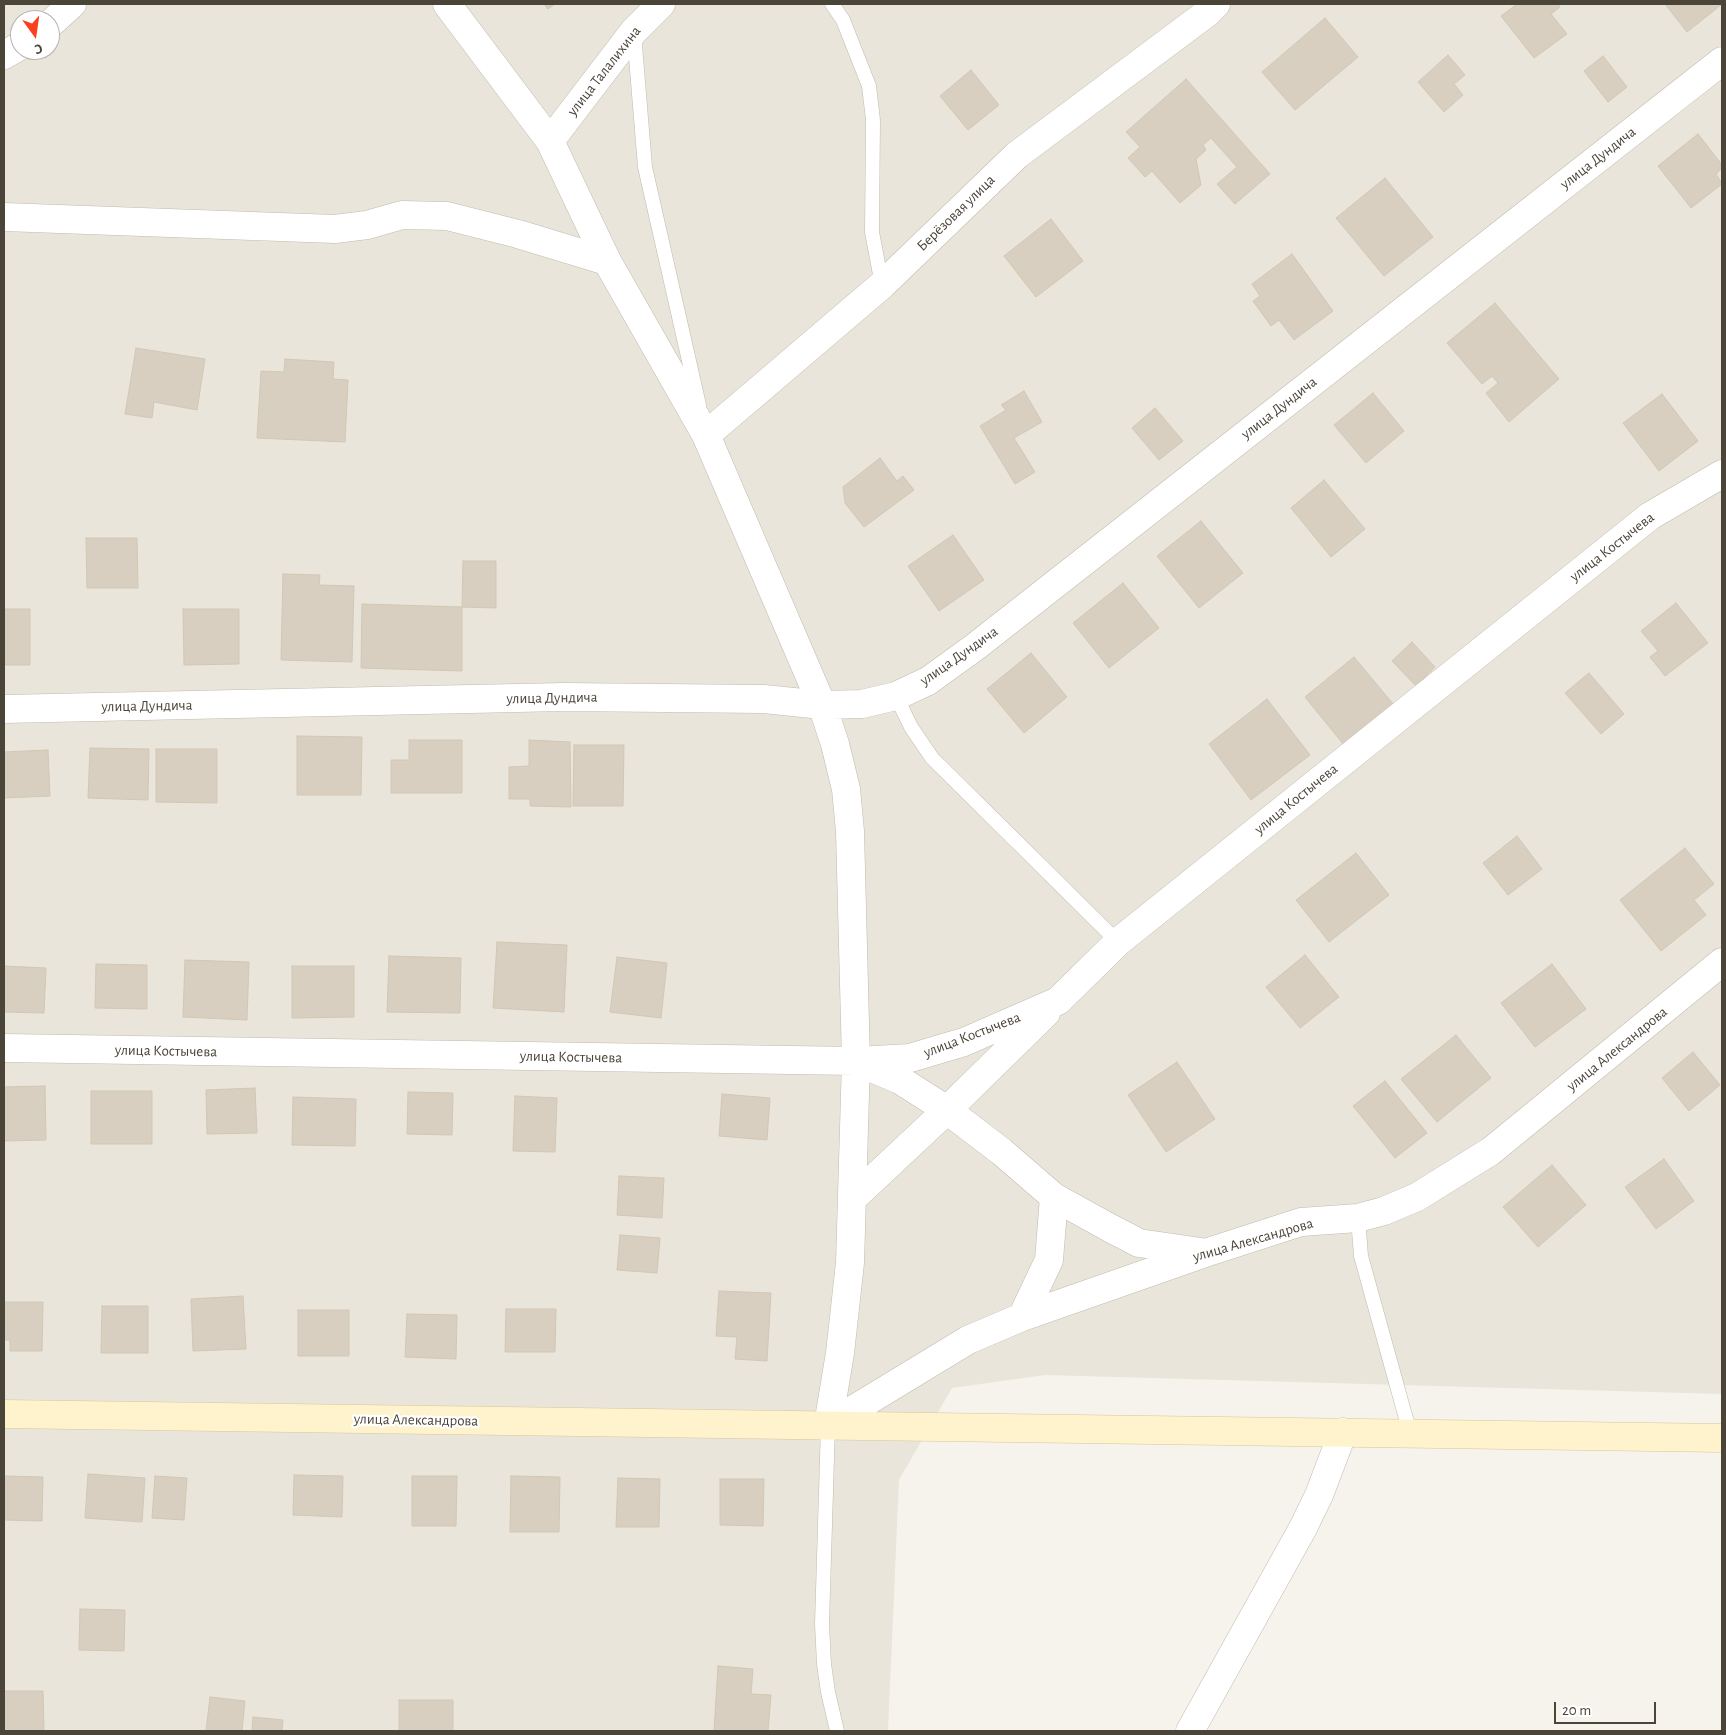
<!DOCTYPE html>
<meta charset="utf-8">
<style>
body{margin:0}
#map{position:relative;width:1726px;height:1735px;overflow:hidden;background:#f6f3ec;font-family:"Alegreya Sans",sans-serif}
canvas{display:block}
.frame{position:absolute;inset:0;border:5px solid #4b4439;pointer-events:none}
.north{position:absolute;left:10px;top:10px;width:50px;height:50px;box-sizing:border-box;background:#fff;border:1px solid #b7b4b0;border-radius:50%;rotate:166deg;font-size:14px;font-weight:700;line-height:20px;text-align:center;color:#4b4439}
.north::after{content:'';display:block;margin:auto;width:18px;height:22px;background:#fc3f1d;clip-path:polygon(50% 0,100% 100%,50% 72%,0 100%)}
.scale{position:absolute;left:1554px;top:1702px;width:102px;height:22px;box-sizing:border-box;border:2px solid #4b4439;border-top:0;padding-left:6px;font-size:15px;line-height:18px;white-space:nowrap;color:#4b4439;-webkit-text-stroke:4px #fff;paint-order:stroke}
</style>
<div id="map">
<canvas width="1726" height="1735"></canvas>
<div class="frame"></div>
<div class="north">С</div>
<div class="scale">20 m</div>
</div>
<script>
const g = document.querySelector('canvas').getContext('2d');
g.lineJoin = 'round';
function paint(path, color) { g.fillStyle = color; g.fill(path, 'evenodd'); }
const poly = rows => new Path2D(rows.map(r => 'M' + r).join(''));
function stroke(path, color, width, dash) { g.strokeStyle = color; g.lineWidth = width; g.lineCap = dash ? 'butt' : 'round'; g.setLineDash(dash || []); g.stroke(path); }
function label(font, color, halo, rows, align = 'center') {
  g.font = font + ' "Alegreya Sans",sans-serif'; g.lineWidth = 4.5; g.setLineDash([]); g.textBaseline = 'middle'; g.strokeStyle = halo; g.fillStyle = color; for (const [text, x, y, turn = 0] of rows) {
    g.save(); g.translate(x, y); g.rotate((+turn || 0) * Math.PI / 180); g.textAlign = isNaN(turn) ? turn : align; if (halo) g.strokeText(text, 0, 0); g.fillText(text, 0, 0); g.restore();
  }
}
paint(poly([
 [4,4,1722,4,1722,1394,1045,1375,952,1388,899,1480,888,1731,4,1731],
 [20,20,50,20,50,50,20,50]
]), '#eae5da');
const building = poly([
 [544,4,555,4,548,9,544,4],
 [1517,4,1558,4,1560,7,1551,14,1567,34,1534,58,1501,16,1517,4],
 [1665,4,1720,4,1721,5,1687,32,1665,4],
 [1325,18,1358,57,1295,110,1262,72,1325,18],
 [1448,55,1465,75,1454,84,1463,95,1444,112,1418,82,1448,55],
 [1603,56,1627,87,1608,102,1584,71,1603,56],
 [971,70,999,105,968,130,940,96,971,70],
 [1186,79,1270,174,1235,204,1217,184,1237,167,1211,138,1203,145,1206,150,1196,159,1201,185,1180,203,1152,171,1145,177,1128,158,1140,147,1126,132,1186,79],
 [1698,134,1722,165,1722,168,1716,174,1722,184,1691,208,1658,166,1698,134],
 [1385,178,1433,237,1384,276,1336,218,1385,178],
 [1051,219,1083,261,1036,297,1004,256,1051,219],
 [1292,254,1333,311,1294,340,1279,320,1271,326,1253,301,1260,296,1252,284,1292,254],
 [1495,303,1559,379,1509,422,1486,393,1498,383,1492,376,1482,384,1447,343,1495,303],
 [136,348,205,359,197,410,154,402,152,418,125,414,136,348],
 [285,359,334,362,333,379,348,380,345,442,257,438,261,371,284,372,285,359],
 [1024,391,1042,422,1014,438,1035,472,1015,484,980,426,1006,410,1001,405,1024,391],
 [1373,393,1404,431,1366,463,1334,425,1373,393],
 [1662,394,1698,441,1659,471,1623,423,1662,394],
 [1155,408,1183,441,1159,460,1132,428,1155,408],
 [880,458,897,481,903,476,914,490,864,527,845,503,843,487,880,458],
 [1324,480,1365,529,1331,557,1291,508,1324,480],
 [1201,521,1243,573,1199,608,1157,556,1201,521],
 [953,535,984,580,939,611,908,566,953,535],
 [86,538,137,538,138,588,87,588,86,538],
 [463,561,496,561,496,608,462,607,463,561],
 [283,574,320,575,319,585,354,586,352,662,281,660,283,574],
 [1123,583,1159,628,1109,668,1073,623,1123,583],
 [1676,603,1708,643,1665,676,1650,657,1658,651,1641,631,1676,603],
 [362,604,462,607,462,671,361,668,362,604],
 [4,609,30,609,30,665,4,665,4,609],
 [183,609,239,609,239,664,184,665,183,609],
 [1412,642,1435,667,1416,686,1392,661,1412,642],
 [1031,653,1067,697,1024,733,987,689,1031,653],
 [1354,657,1394,705,1344,745,1305,697,1354,657],
 [1589,673,1624,714,1601,734,1565,693,1589,673],
 [1267,699,1310,755,1251,800,1209,744,1267,699],
 [297,736,362,737,361,795,297,795,297,736],
 [409,740,462,740,462,793,391,793,391,760,409,760,409,740],
 [529,740,570,742,571,807,530,806,530,799,509,799,509,767,529,766,529,740],
 [574,745,624,745,623,806,573,806,574,745],
 [90,748,149,749,148,800,88,798,90,748],
 [156,749,217,749,217,803,156,802,156,749],
 [48,750,50,796,4,798,4,752,48,750],
 [1517,836,1542,869,1508,895,1483,863,1517,836],
 [1685,848,1714,884,1694,900,1706,915,1661,951,1620,900,1685,848],
 [1356,853,1389,895,1329,942,1296,900,1356,853],
 [497,942,567,945,564,1012,493,1008,497,942],
 [1305,955,1339,997,1300,1028,1266,987,1305,955],
 [389,956,461,958,460,1013,387,1012,389,956],
 [617,957,667,963,661,1018,610,1012,617,957],
 [185,960,249,962,247,1020,183,1017,185,960],
 [96,964,147,965,147,1009,95,1008,96,964],
 [1552,964,1586,1009,1535,1047,1501,1003,1552,964],
 [4,966,46,968,44,1013,4,1012,4,966],
 [292,966,354,966,354,1017,292,1018,292,966],
 [1456,1035,1491,1078,1437,1122,1401,1079,1456,1035],
 [1693,1052,1720,1085,1689,1111,1662,1078,1693,1052],
 [1177,1062,1215,1119,1166,1152,1128,1095,1177,1062],
 [1385,1081,1427,1133,1395,1158,1353,1106,1385,1081],
 [45,1086,46,1140,4,1141,4,1087,45,1086],
 [255,1088,257,1133,207,1134,206,1090,255,1088],
 [91,1091,152,1091,152,1144,91,1144,91,1091],
 [408,1092,453,1093,452,1135,407,1134,408,1092],
 [722,1094,770,1098,767,1140,719,1136,722,1094],
 [515,1096,557,1098,555,1152,513,1151,515,1096],
 [293,1097,356,1099,355,1146,292,1145,293,1097],
 [1664,1159,1694,1201,1656,1229,1625,1187,1664,1159],
 [1552,1165,1586,1205,1538,1247,1503,1207,1552,1165],
 [619,1176,664,1178,662,1218,617,1215,619,1176],
 [620,1235,660,1238,657,1273,617,1270,620,1235],
 [719,1291,771,1293,767,1361,735,1359,737,1337,716,1336,719,1291],
 [243,1296,246,1349,193,1351,191,1299,243,1296],
 [4,1302,43,1302,42,1351,10,1351,10,1340,4,1340,4,1302],
 [102,1306,148,1306,148,1353,101,1353,102,1306],
 [506,1309,556,1309,555,1352,505,1352,506,1309],
 [298,1310,349,1310,349,1356,298,1356,298,1310],
 [407,1314,457,1315,456,1359,405,1357,407,1314],
 [88,1474,145,1478,142,1522,85,1518,88,1474],
 [294,1475,343,1476,342,1517,293,1515,294,1475],
 [4,1476,43,1477,42,1521,4,1520,4,1476],
 [155,1476,187,1478,184,1520,152,1518,155,1476],
 [412,1476,457,1476,456,1526,412,1526,412,1476],
 [511,1476,560,1477,559,1532,510,1532,511,1476],
 [618,1478,660,1479,659,1527,616,1527,618,1478],
 [720,1479,764,1479,763,1526,720,1525,720,1479],
 [80,1609,125,1610,124,1651,79,1650,80,1609],
 [718,1666,753,1669,751,1694,771,1695,768,1731,714,1731,718,1666],
 [4,1691,43,1691,44,1731,4,1731,4,1691],
 [210,1697,245,1701,242,1731,206,1731,210,1697],
 [399,1700,453,1700,453,1731,399,1731,399,1700],
 [253,1717,283,1720,282,1731,252,1731,253,1717]
]);
paint(building, '#d8cfc1');
stroke(building, '#d3c7b4', 1);
const lane = poly([
 [832,4,843,20,869,86,873,120,872,232,882,285],
 [634,33,645,167,699,405],
 [896,696,911,727,932,758,1118,942],
 [1358,1218,1361,1256,1410,1433],
 [828,1425,822,1624,824,1664,828,1692,837,1731]
]);
const street = poly([
 [447,4,550,141,607,261,706,435,822,705,835,744,846,789,850,831,856,1061,850,1263,840,1353,828,1425],
 [50,24,72,4],
 [4,55,20,46],
 [550,141,634,31,661,4],
 [4,217,335,229,367,225,402,215,447,216,518,234,607,261],
 [706,435,882,285,1017,155,1207,13,1216,4],
 [4,709,563,697,764,699,822,705,862,704,896,696,928,681,975,647,1722,61],
 [4,1048,856,1061,910,1058,964,1042,1058,1001,1118,942,1650,516,1722,474],
 [862,1064,900,1080,947,1110,1002,1152,1054,1197,1110,1228,1139,1243,1201,1252],
 [852,1199,947,1110,1046,1013],
 [1022,1317,1049,1260,1054,1197],
 [828,1425,968,1340,1022,1317,1205,1253,1301,1222,1358,1218,1384,1211,1417,1197,1491,1151,1722,962],
 [1190,1731,1303,1528,1319,1495,1343,1432]
]);
const secondary = poly([
 [4,1414,1722,1438]
]);
stroke(lane, '#c2bbae', 15);
stroke(street, '#c2bbae', 29);
stroke(secondary, '#d6c79b', 29);
stroke(lane, '#fff', 14);
stroke(street, '#fff', 28);
stroke(secondary, '#fff3cd', 28);
label('15px', '#4b4439', '#fff', [
 ["улица Талалихина",604,71,-52],
 ["улица Дундича",1598,158,-38],
 ["Берёзовая улица",956,213,-44],
 ["улица Дундича",1279,408,-38],
 ["улица Костычева",1612,547,-38],
 ["улица Дундича",959,656,-35],
 ["улица Дундича",552,698,-1],
 ["улица Дундича",147,706,-1],
 ["улица Костычева",1296,799,-39],
 ["улица Костычева",972,1035,-21],
 ["улица Александрова",1617,1049,-39],
 ["улица Костычева",166,1051,1],
 ["улица Костычева",571,1057,1],
 ["улица Александрова",1253,1240,-16],
 ["улица Александрова",416,1420,1]
]);
</script>
